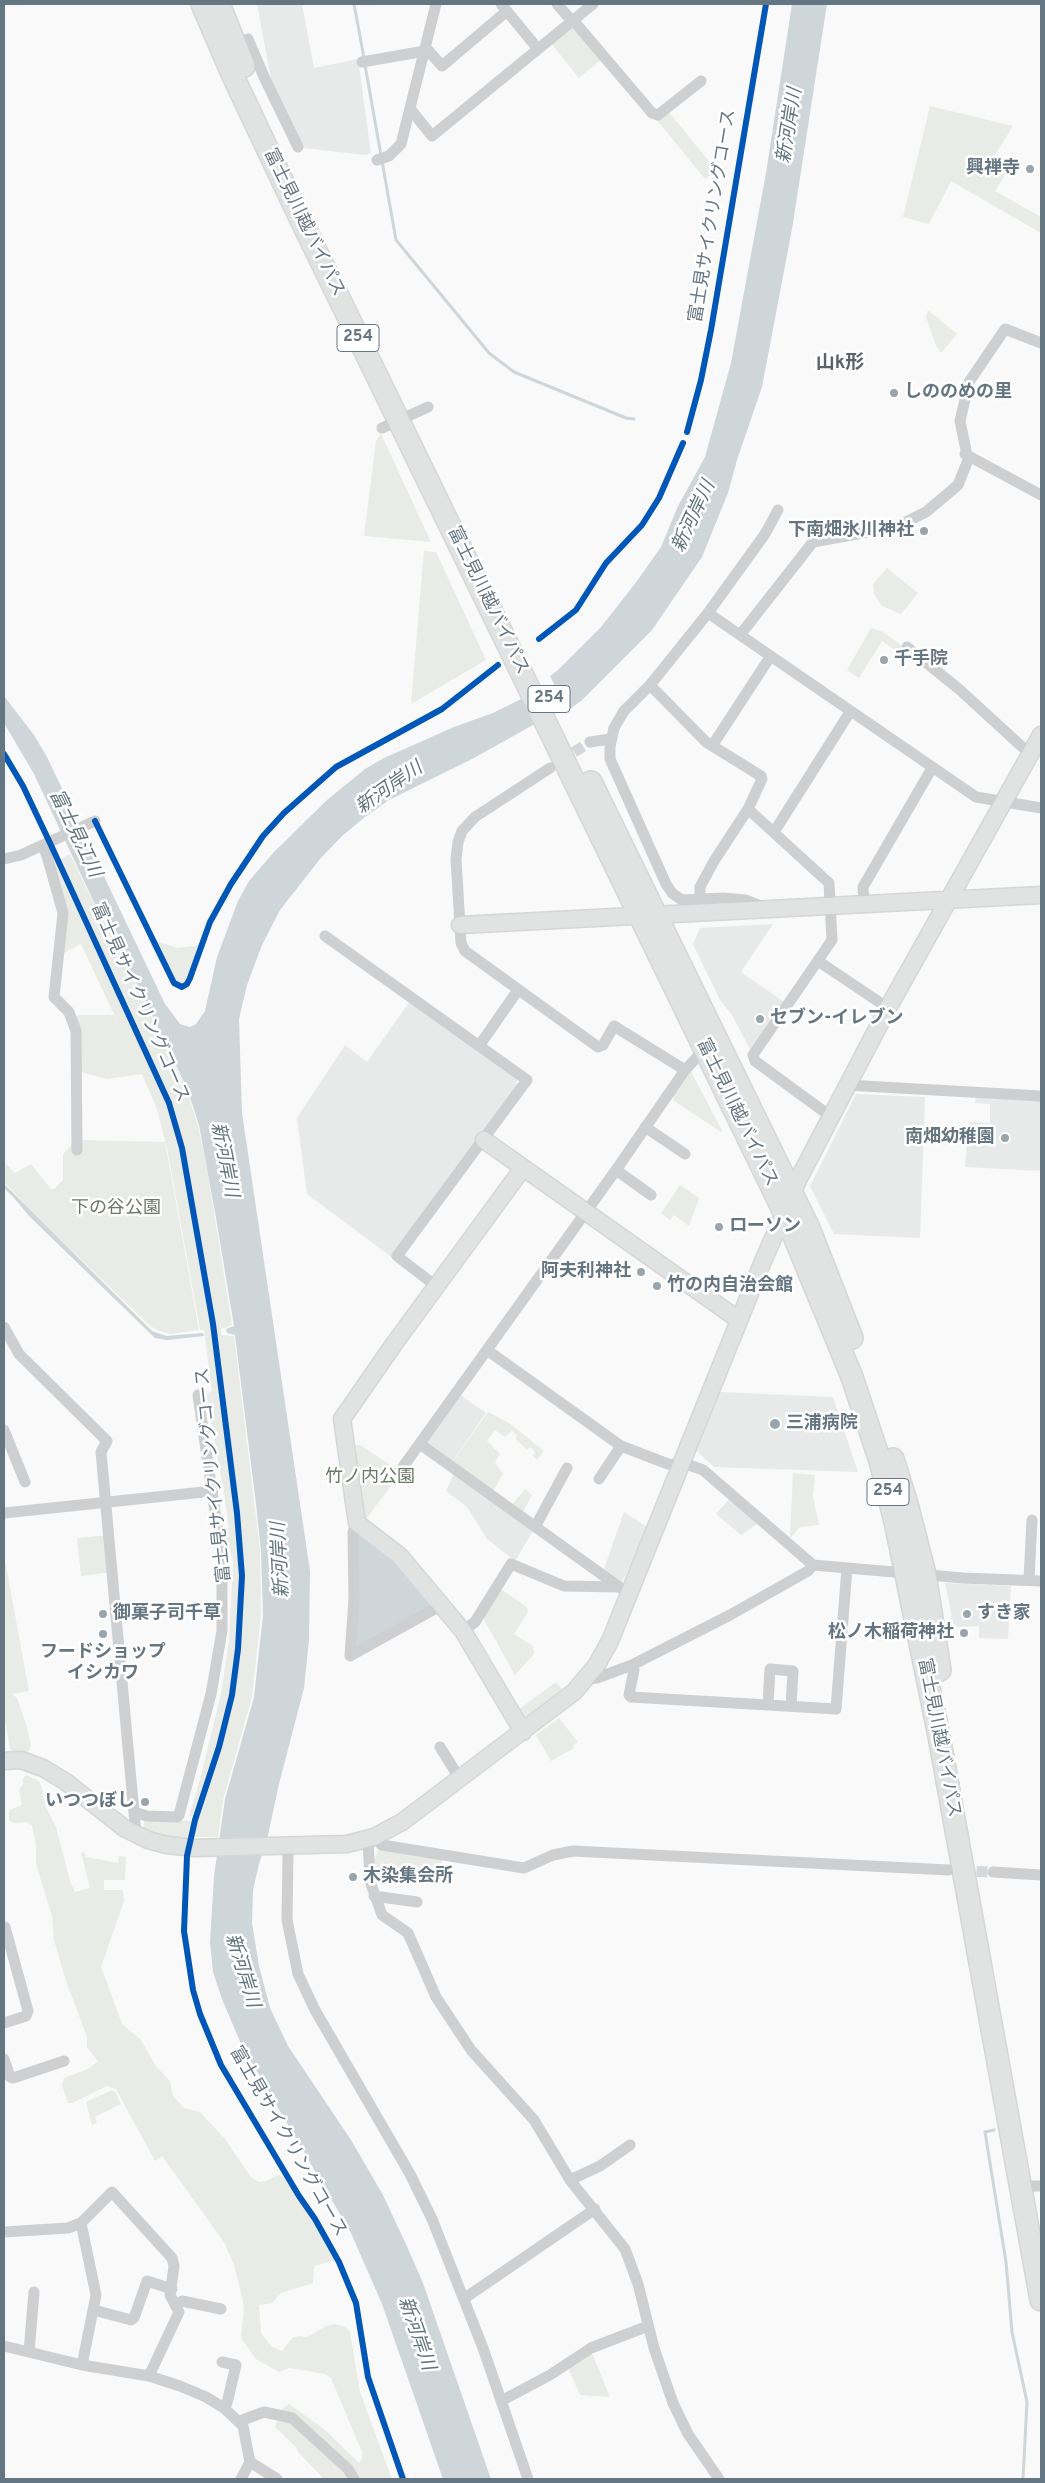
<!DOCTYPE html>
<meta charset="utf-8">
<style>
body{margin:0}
#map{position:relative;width:1045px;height:2483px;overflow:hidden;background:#f9f9f9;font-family:Overpass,sans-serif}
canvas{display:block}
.frame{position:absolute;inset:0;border:5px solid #657683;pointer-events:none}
</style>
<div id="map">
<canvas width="1045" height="2483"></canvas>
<div class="frame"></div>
</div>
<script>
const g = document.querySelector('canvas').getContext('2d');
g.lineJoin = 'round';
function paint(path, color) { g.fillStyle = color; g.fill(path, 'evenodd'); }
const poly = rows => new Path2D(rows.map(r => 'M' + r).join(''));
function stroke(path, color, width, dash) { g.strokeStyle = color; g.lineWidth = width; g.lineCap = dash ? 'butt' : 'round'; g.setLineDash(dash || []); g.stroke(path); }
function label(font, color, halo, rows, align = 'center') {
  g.font = font + ' Overpass,"Noto Sans JP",sans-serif'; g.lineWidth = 5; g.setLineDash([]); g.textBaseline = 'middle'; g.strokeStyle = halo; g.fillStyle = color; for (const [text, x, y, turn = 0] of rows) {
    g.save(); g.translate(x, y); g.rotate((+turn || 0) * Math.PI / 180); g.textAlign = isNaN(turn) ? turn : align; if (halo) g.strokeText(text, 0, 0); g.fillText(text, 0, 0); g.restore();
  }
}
paint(poly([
 [257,4,302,4,314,68,358,59,371,153,366,155,303,148,273,90],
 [773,924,741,972,784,1002,751,1051,732,1015,720,1000,693,944,700,928],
 [410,1001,517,1079,516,1087,393,1258,307,1194,297,1118,345,1045,367,1062],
 [856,1094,925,1097,920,1238,834,1234,810,1186],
 [976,1097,1041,1100,1041,1171,965,1167,969,1122,990,1123,990,1104,975,1103],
 [720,1392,833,1397,858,1472,714,1467,697,1451],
 [459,1394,486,1413,452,1462,426,1443],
 [454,1473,533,1531,515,1561,487,1539,467,1507,446,1491],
 [730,1498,759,1523,741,1535,716,1514],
 [624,1512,647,1527,627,1573,620,1584,603,1572],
 [945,1583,1011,1586,1008,1639,979,1638,979,1626,954,1627]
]), '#e8e9e9');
paint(poly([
 [573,25,602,59,579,78,551,43],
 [930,106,1013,126,992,160,1008,170,995,191,1041,217,1041,233,951,181,929,224,903,217],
 [668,111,716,170,705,179,657,120],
 [928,310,957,334,941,353,936,346,926,317],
 [381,434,431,542,364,536,376,441],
 [424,551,436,552,486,660,411,704],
 [887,568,918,593,901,614,882,606,874,594,873,584],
 [871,628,883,632,902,646,898,652,882,641,859,678,847,670],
 [70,854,99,914,109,928,186,1088,198,1126,207,1169,232,1325,221,1329,221,1335,234,1336,260,1550,261,1614,252,1697,223,1800,218,1837,194,1837,199,1817,189,1816,199,1783,221,1694,229,1640,233,1562,224,1529,229,1528,224,1492,206,1394,212,1391,204,1330,200,1329,167,1148,157,1109,142,1074,107,1079,81,1072,75,1017,79,1015,114,1015,127,1042,81,944,60,955,66,917,53,863],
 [147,938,177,948,195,946,208,939,189,987,179,990,172,986],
 [690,1070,722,1130,721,1132,674,1101,673,1095],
 [76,1140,165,1142,199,1330,171,1334,157,1330,149,1325,35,1215,4,1182,6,1164,15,1173,31,1164,51,1189,54,1189,63,1180,63,1154],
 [680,1185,699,1198,689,1226,674,1215,670,1220,661,1213],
 [488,1412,509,1423,544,1451,537,1460,533,1456,535,1452,530,1447,527,1450,515,1438,517,1436,512,1430,505,1437,495,1430,487,1441,500,1454,495,1462,503,1474,493,1491,453,1461],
 [360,1445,401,1472,364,1522,344,1447],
 [793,1473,815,1475,813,1497,819,1525,800,1527,791,1537,790,1536],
 [525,1489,532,1495,523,1512,512,1505],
 [110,1535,113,1572,81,1576,77,1538],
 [4,1555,29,1691,12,1694,17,1698,27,1727,31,1746,26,1755,11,1753,4,1716],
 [502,1590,527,1607,528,1612,514,1634,533,1646,534,1654,515,1675,483,1618,499,1591],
 [556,1682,562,1689,528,1718,522,1717,518,1710],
 [559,1718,578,1742,573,1745,574,1748,551,1761,536,1735],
 [26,1775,39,1781,42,1788,45,1805,56,1827,70,1881,75,1892,90,1888,81,1853,85,1852,86,1857,118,1863,119,1856,126,1857,125,1880,104,1880,104,1890,123,1890,124,1901,101,1967,122,2024,141,2040,155,2065,170,2081,173,2096,184,2108,200,2112,225,2139,251,2177,259,2182,266,2181,278,2175,284,2177,312,2216,335,2260,314,2266,313,2283,281,2293,272,2303,259,2305,261,2333,272,2347,282,2351,292,2338,299,2336,307,2337,326,2326,335,2324,345,2327,350,2332,360,2392,392,2479,324,2479,298,2452,296,2447,275,2427,282,2409,289,2404,324,2429,359,2463,362,2459,362,2452,331,2378,325,2374,290,2368,279,2372,256,2359,241,2338,244,2306,234,2265,224,2242,162,2156,155,2161,116,2089,107,2086,72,2103,68,2103,62,2085,64,2078,88,2069,98,2061,87,2048,87,2037,66,1981,54,1940,52,1916,36,1864,36,1845,32,1826,27,1822,14,1823,9,1820,9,1810,22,1805,19,1790,23,1785,23,1779],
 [144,1817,191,1821,187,1838,185,1839,148,1832,144,1828],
 [379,1848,443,1857,437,1886,375,1876,373,1863],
 [112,2090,116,2093,121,2104,95,2117,97,2123,92,2125,86,2102],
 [592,2353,610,2397,580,2395,568,2368]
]), '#e8ebe6');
paint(poly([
 [792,4,827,4,792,229,762,387,737,460,728,493,702,557,652,630,581,701,570,709,533,725,474,758,389,800,365,817,342,836,320,859,280,910,262,945,247,985,239,1019,242,1113,310,1571,309,1640,304,1688,279,1784,268,1835,259,1864,253,1890,252,1923,259,1966,270,2008,288,2046,351,2140,383,2195,405,2242,423,2283,491,2479,443,2479,382,2304,351,2233,241,2044,222,1999,213,1972,210,1942,214,1876,225,1799,254,1697,263,1615,261,1551,256,1504,235,1335,227,1333,226,1329,234,1326,216,1218,199,1125,187,1088,110,928,99,913,34,774,4,723,4,696,34,735,47,757,165,1004,180,1024,190,1027,196,1024,205,1011,217,957,238,901,249,881,274,852,327,800,365,769,384,758,454,727,493,713,521,699,558,670,601,627,637,581,661,547,678,506,705,457,731,363,766,173],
 [11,1191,152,1331,166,1336,203,1333,204,1336,167,1340,155,1338,29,1216,9,1192],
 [359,1533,395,1562,430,1603,430,1608,357,1650,354,1647,357,1535]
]), '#ced6d9');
paint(poly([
 [549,674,568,712,536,726,520,696]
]), '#f9f9f9');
stroke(poly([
 [354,4,364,58],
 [365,65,396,240,489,353,514,372,626,418,634,419],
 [4,1186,12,1194],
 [994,2130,985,2132,1006,2262,1012,2332,1027,2402,1023,2479]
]), '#ced6d9', 3);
stroke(poly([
 [560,761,590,742],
 [960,1871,993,1872]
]), '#d4d8dc', 11, [11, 5.5]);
const secondary = poly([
 [460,925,1041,895],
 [484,1140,739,1320],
 [523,1732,463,1631,400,1556,357,1523,342,1419,394,1344,523,1168],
 [4,1761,21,1760,43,1768,66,1782,124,1828,148,1840,167,1845,194,1848,347,1844,374,1837,402,1822,574,1692,596,1666,610,1641,761,1266,799,1178,888,1008,1041,735]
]);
const highway = poly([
 [202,4,233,76,299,216,784,1212,852,1377,880,1461,896,1526,939,1736,1041,2300],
 [219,4,244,66],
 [591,782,808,1226,852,1338],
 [893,1459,907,1504,925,1574,940,1670]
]);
stroke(secondary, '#d5d6d7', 19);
stroke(highway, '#d5d6d6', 24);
stroke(poly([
 [501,4,538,49],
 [557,4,572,21],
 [573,20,652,113,658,115,701,81],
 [234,43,248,39,265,79,298,147],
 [426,48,442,66,507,11],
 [362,62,425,51],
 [411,110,432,136,593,4],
 [377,160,389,156,401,144,436,4],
 [382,428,428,407],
 [965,454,1041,495],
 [708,613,976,797,1041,808],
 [740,635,813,542,896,527,926,512,958,485,968,460,960,421,969,382,1005,329,1041,343],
 [907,647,960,690,1031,755],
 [650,685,706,742,761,776,762,779,748,809,714,861,700,887,700,899],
 [590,742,610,739],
 [712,746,770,657],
 [550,768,475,817,462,831,458,842,456,859,461,943,465,951,598,1047,603,1045,614,1026,685,1070],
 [748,809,829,883,832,940,753,1055,755,1061,830,1116],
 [774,832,850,712],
 [43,846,47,856,63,913,54,997,69,1012,76,1031,77,1150],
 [4,859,21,855,95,821],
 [864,904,863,887,932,768],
 [766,908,746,900,723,898,682,900,672,893,666,884,610,759,610,747,614,728,624,711,650,685,708,613,765,534,778,510],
 [325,936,527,1080,397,1256,436,1286],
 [818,961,888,1008],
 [479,1046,518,990],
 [846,1085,1041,1096],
 [645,1127,685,1154],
 [616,1170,651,1195],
 [4,1327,19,1354,107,1441,101,1452,136,1835],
 [487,1350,621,1446,668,1464,689,1465,703,1470,813,1565,963,1578,1041,1581],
 [4,1430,25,1482],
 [420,1444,629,1594],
 [400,1471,616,1170,685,1070,704,1050],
 [599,1479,621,1446],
 [4,1513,213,1491],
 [357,1523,353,1532,354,1599,350,1656,442,1605],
 [535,1527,567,1468],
 [1029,1579,1032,1520],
 [463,1631,475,1622,511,1564,564,1586,619,1587],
 [632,1665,634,1670,629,1695,631,1697,836,1709,847,1568],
 [586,1679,597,1678,632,1665,730,1615,808,1571,813,1565],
 [768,1704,770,1669,793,1671,791,1706],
 [440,1747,460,1779],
 [134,1812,147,1816,177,1817,179,1815,211,1694,222,1631,222,1560,198,1395],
 [374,1837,382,1845,524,1868,553,1855,573,1851,949,1870],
 [368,1839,370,1881,382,1915,408,1933,436,1997,471,2050,534,2120,570,2180,625,2249,638,2284,654,2348,673,2403,688,2434,719,2479],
 [288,1854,287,1920,298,1974,315,2010,410,2174,432,2219,483,2348,528,2479],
 [993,1872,1041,1875],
 [374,1896,417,1902],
 [4,2023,26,2016,28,2011,5,1927],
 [4,2059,10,2077,13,2078,64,2061],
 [570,2180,600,2166,630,2145],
 [1020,2186,1041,2186],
 [81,2223,96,2295,82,2365],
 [4,2232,68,2228,81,2223,112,2192,172,2258,174,2266,170,2295,179,2312,149,2376],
 [465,2298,595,2209],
 [175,2305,182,2301,221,2309],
 [94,2310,131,2320,134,2318,147,2281,172,2289],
 [4,2346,82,2365,149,2376,180,2386,206,2397,224,2408,243,2426,250,2462,241,2479],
 [29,2352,34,2292],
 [222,2362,236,2365,227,2403,224,2408],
 [501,2401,550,2375,591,2348,648,2326],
 [240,2421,264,2412,292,2418,348,2469,354,2479],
 [250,2462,277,2479]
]), '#cecfd0', 11);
stroke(secondary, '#e1e2e2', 16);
stroke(highway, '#e1e2e2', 21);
stroke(poly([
 [687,432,701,380,711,330,766,4],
 [539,639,576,610,606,563,642,525,659,498,683,443],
 [4,754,23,786,50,843,169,1103,182,1148,213,1324,237,1513,242,1576,238,1649,232,1695,219,1747,195,1820,187,1856,184,1931,193,1990,200,2014,221,2065,299,2196,315,2219,339,2262,356,2303,368,2377,403,2479],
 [95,821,174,983,182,987,187,984,190,978,210,922,231,884,263,836,284,813,336,767,442,709,498,665]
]), '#0057b8', 6);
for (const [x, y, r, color] of [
 [1030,169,5,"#99a4ac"],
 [894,393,5,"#99a4ac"],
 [924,531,5,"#99a4ac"],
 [884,660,5,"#99a4ac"],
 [760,1019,5,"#99a4ac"],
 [1005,1138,5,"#99a4ac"],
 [719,1227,5,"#99a4ac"],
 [641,1272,5,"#99a4ac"],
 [657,1286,5,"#99a4ac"],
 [775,1424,6,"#99a4ac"],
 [103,1614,5,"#99a4ac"],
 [967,1614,5,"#99a4ac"],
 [964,1633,5,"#99a4ac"],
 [103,1634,5,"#99a4ac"],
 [145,1802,5,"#99a4ac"],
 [353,1877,5,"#99a4ac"]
]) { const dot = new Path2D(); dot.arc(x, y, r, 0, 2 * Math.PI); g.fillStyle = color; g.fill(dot); stroke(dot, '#fff', 2); }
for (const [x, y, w] of [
 [358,338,42],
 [549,699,42],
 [888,1492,42]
]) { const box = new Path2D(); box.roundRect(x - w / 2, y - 13.5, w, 27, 4); g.fillStyle = '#fff'; g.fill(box); stroke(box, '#657683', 1); }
label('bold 16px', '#657683', null, [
 ["254",358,338],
 ["254",549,699],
 ["254",888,1492]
]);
label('bold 18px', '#657683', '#fff', [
 ["興禅寺",1020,169,"right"],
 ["しののめの里",904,393],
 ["下南畑氷川神社",914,531,"right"],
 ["千手院",894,660],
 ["セブン-イレブン",770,1019],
 ["南畑幼稚園",995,1138,"right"],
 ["ローソン",729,1227],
 ["阿夫利神社",631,1272,"right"],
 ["竹の内自治会館",667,1286],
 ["三浦病院",786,1424],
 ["御菓子司千草",113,1614],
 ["すき家",977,1614],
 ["松ノ木稲荷神社",954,1633,"right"],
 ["フードショップ",103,1653,"center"],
 ["イシカワ",103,1674,"center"],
 ["いつつぼし",135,1802,"right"],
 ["木染集会所",363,1877]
], 'left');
label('18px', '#657683', '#fff', [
 ["富士見サイクリングコース",714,216,-81],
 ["富士見川越バイパス",303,223,64],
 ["富士見川越バイパス",487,601,64],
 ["富士見サイクリングコース",139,1003,66],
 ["富士見川越バイパス",736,1113,64],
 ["富士見サイクリングコース",215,1475,-96],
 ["富士見川越バイパス",938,1738,79],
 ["富士見サイクリングコース",287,2142,60]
]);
label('18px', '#687a64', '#fff', [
 ["下の谷公園",116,1209],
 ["竹ノ内公園",370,1478]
]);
label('italic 19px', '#60757c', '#fff', [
 ["新河岸川",791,126,-81],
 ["新河岸川",695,517,-65],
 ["新河岸川",390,789,-35],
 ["富士見江川",74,834,64],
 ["新河岸川",223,1160,79],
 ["新河岸川",282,1560,-93],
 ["新河岸川",241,1971,73],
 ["新河岸川",415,2334,71]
]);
label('bold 19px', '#57646e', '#fff', [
 ["山k形",840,364]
]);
</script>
